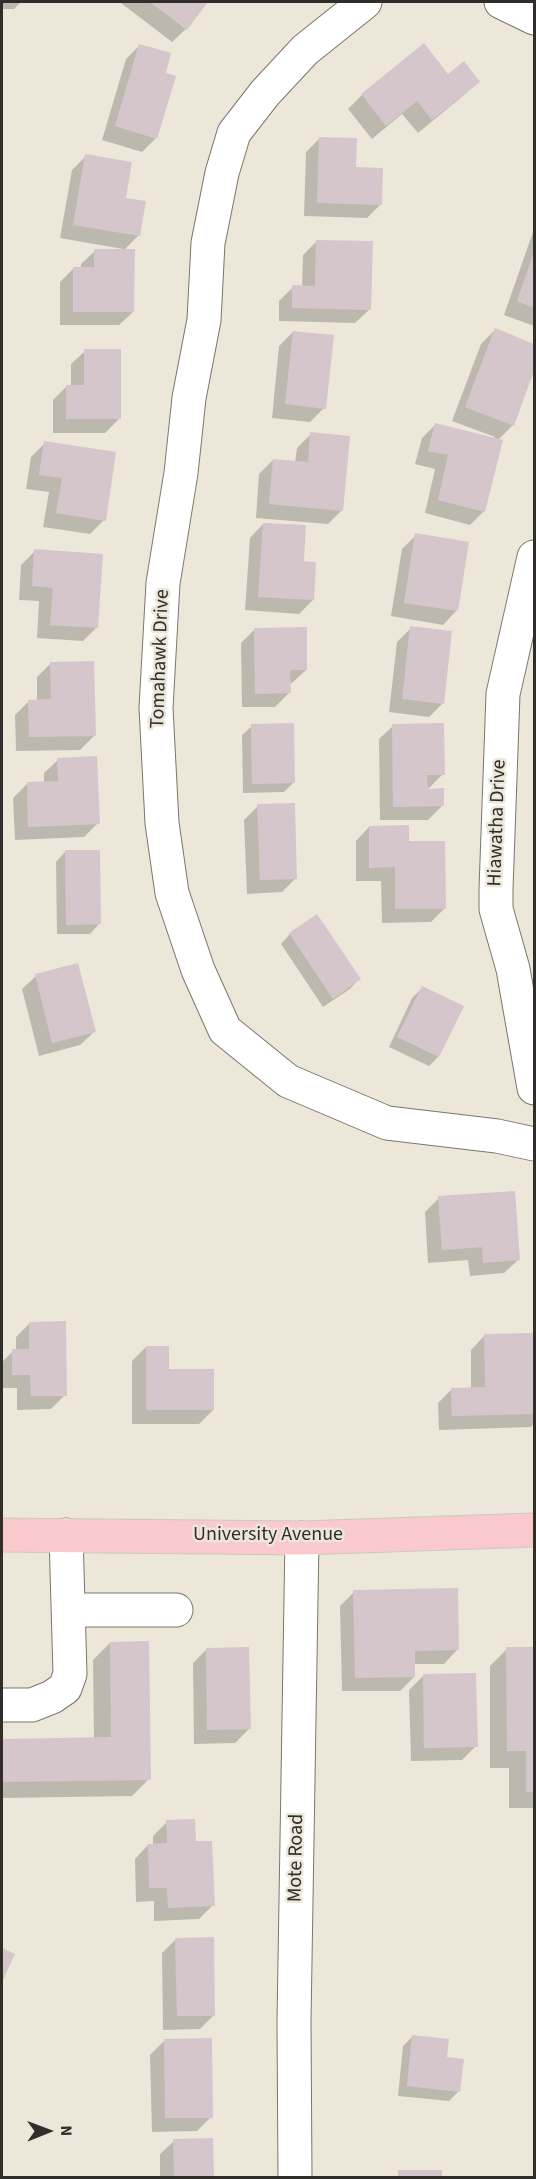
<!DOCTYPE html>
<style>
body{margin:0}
#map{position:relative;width:536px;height:2179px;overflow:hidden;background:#ede7da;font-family:"Source Sans 3",sans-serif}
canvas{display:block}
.frame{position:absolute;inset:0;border:3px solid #312e29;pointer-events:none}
.north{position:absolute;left:18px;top:2101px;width:60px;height:60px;-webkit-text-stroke:4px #ede7da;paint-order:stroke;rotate:89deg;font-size:16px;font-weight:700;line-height:24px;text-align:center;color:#312e29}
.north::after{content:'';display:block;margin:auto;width:21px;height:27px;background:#312e29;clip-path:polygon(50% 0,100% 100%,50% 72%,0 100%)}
</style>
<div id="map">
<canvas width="536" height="2179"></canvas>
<div class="frame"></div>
<div class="north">N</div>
</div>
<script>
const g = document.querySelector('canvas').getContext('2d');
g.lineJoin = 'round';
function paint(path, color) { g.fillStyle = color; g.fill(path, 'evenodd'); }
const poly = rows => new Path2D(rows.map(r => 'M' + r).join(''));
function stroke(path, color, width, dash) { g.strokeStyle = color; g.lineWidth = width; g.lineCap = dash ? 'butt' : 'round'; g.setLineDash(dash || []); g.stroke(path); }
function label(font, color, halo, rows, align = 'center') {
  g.font = font + ' "Source Sans 3",sans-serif'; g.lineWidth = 5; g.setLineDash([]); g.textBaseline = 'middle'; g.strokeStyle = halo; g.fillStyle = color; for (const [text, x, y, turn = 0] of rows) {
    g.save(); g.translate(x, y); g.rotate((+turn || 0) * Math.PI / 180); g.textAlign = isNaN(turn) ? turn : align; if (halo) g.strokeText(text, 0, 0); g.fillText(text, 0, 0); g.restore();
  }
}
paint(poly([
 [2,2,21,2,14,9,2,9],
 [123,2,206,2,186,29,172,42,121,3],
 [140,45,164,74,156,138,142,152,102,140,126,59],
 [424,46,447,76,478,81,464,95,418,133,402,114,372,139,348,109,362,95],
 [320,138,354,169,381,204,367,218,304,216,306,152],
 [86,156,124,199,139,235,123,251,133,312,119,325,60,325,60,282,74,268,81,268,81,264,95,251,123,251,123,249,60,238,72,170],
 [534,229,534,326,504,315],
 [317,241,369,310,355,323,279,321,279,301,293,287,302,287,303,255],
 [495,330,534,345,534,367,513,425,498,440,484,511,470,525,425,513,435,469,415,464,422,438,435,425,494,439,495,437,452,421,481,344],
 [293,332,324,408,310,422,272,418,279,346],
 [85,351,119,419,105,433,53,433,53,400,67,386,71,386,71,364],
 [311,434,342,510,328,524,256,518,259,474,273,460,295,463,297,448],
 [45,443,104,520,90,534,43,527,49,492,26,489,31,457],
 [263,524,302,562,313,600,299,614,245,610,250,538],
 [416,535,456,611,443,625,391,616,402,549],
 [35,551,97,627,83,641,37,638,39,601,19,600,21,565],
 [411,628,443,703,429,717,389,712,397,642],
 [255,629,306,670,292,683,289,684,289,693,275,707,242,707,241,643],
 [51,663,94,736,80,750,16,751,15,715,29,701,37,701,37,677],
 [252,726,294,782,284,792,243,793,242,735],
 [393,726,443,774,427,790,442,806,428,820,380,820,379,739],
 [58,760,98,823,84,837,15,840,13,798,27,784,44,783,44,773],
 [258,806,296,878,282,892,247,894,244,820],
 [369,827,408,843,445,908,431,922,382,923,381,881,356,881,356,841],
 [65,852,99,924,90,934,57,934,56,862],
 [290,934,359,979,350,989,323,1007,281,944],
 [36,976,94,1032,80,1045,39,1056,22,989],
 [422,988,438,1057,429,1066,389,1047,412,998],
 [439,1198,518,1260,504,1273,470,1276,468,1260,428,1263,425,1212],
 [30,1323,65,1395,51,1409,17,1410,17,1388,2,1388,2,1362,13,1351,16,1350,16,1337],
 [534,1335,534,1423,531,1427,439,1430,438,1403,452,1389,471,1388,471,1350,484,1336],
 [146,1347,167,1371,213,1410,199,1424,132,1424,132,1361],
 [354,1592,457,1650,444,1664,414,1664,414,1677,400,1691,342,1691,340,1606],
 [110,1643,149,1779,132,1796,2,1798,2,1740,94,1739,93,1660],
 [534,1648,534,1808,509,1808,509,1768,490,1768,490,1666,507,1649],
 [207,1649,249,1729,235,1743,194,1744,193,1663],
 [423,1676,476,1746,462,1760,411,1761,409,1690],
 [167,1822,195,1843,213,1905,199,1919,154,1921,154,1901,136,1902,135,1859,148,1845,153,1845,153,1836],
 [176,1939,214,2015,200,2029,163,2030,162,1953],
 [413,2036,446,2059,459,2091,449,2101,398,2096,403,2046],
 [164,2041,211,2117,197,2131,152,2132,150,2055],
 [174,2141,212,2178,160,2178,160,2154]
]), '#0003');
paint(poly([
 [150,2,208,2,187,30],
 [424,43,448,74,464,61,480,82,432,120,417,101,386,126,361,94],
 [139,44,171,53,166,73,176,76,157,139,115,126],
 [319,137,357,138,356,167,383,168,382,205,317,203],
 [85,154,132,162,126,198,146,201,140,236,73,225],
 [316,240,373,241,371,310,292,308,292,285,315,286],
 [94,249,135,249,134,312,73,312,73,267,94,267],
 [534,252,534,308,517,301],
 [495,328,534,344,534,371,514,426,465,407],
 [293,331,334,335,326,409,285,404],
 [84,349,121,349,121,419,66,419,66,385,84,385],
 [435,423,503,440,485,512,438,500,448,455,428,451],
 [310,432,350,436,343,511,269,504,273,459,308,462],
 [44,441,116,452,106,521,56,513,62,478,39,475],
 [263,523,306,525,304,561,316,562,314,600,258,597],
 [415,533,469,542,458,611,404,603],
 [34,549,103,554,98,628,50,625,53,588,32,586],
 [410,626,452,631,444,704,402,699],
 [307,627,307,670,290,670,291,693,255,694,254,628],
 [94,661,96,736,29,737,28,700,51,699,50,662],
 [294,723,295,783,252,784,251,724],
 [444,723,445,775,427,775,428,789,444,788,444,806,393,807,392,724],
 [97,756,100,824,28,827,27,782,58,781,57,758],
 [295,803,297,879,260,880,257,804],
 [409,825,409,841,445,841,446,909,395,909,395,867,369,868,369,826],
 [65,850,100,850,101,924,66,925],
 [317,914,361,979,333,999,289,933],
 [78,963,96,1032,52,1043,35,974],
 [422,986,464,1006,439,1057,397,1037],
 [515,1191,520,1260,483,1263,482,1247,442,1250,438,1196],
 [66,1321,67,1396,31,1396,30,1375,12,1375,12,1349,29,1349,29,1322],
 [534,1333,534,1414,452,1416,451,1388,485,1387,484,1334],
 [146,1346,169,1346,169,1369,214,1369,214,1410,146,1410],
 [458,1588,459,1650,415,1651,415,1677,355,1678,353,1590],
 [149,1641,151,1780,2,1782,2,1739,111,1737,110,1642],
 [249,1647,251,1729,207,1730,206,1648],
 [506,1647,534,1647,534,1792,526,1792,526,1751,507,1751],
 [476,1673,478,1747,424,1748,423,1674],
 [195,1819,196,1841,212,1841,215,1906,168,1908,167,1888,149,1888,148,1844,167,1843,166,1820],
 [214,1937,215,2016,177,2016,175,1938],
 [2,1948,15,1954,2,1982],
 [412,2035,449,2039,447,2057,464,2059,460,2092,407,2086],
 [212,2038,213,2118,165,2118,164,2039],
 [213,2138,214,2178,174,2178,173,2139],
 [398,2170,442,2170,442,2178,398,2178]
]), '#d5c6cc');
const minor = poly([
 [365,2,305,50,265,93,234,133,222,173,208,243,204,320,189,398,181,473,163,583,156,708,162,823,172,893,198,970,225,1030,288,1081,387,1123,497,1136,534,1144],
 [501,2,534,18],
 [534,557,503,694,496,889,496,909,513,969,534,1088],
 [69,1610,176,1610],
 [2,1705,32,1705,52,1697,65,1688,70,1674,66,1535],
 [295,2178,294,2021,302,1538]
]);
const major = poly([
 [2,1535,302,1538,534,1530]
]);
stroke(minor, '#7c766b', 35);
stroke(major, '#c9c9c7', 35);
stroke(minor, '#fff', 33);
stroke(major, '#fac9cb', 33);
label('20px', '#312e29', '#ede7da', [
 ["Tomahawk Drive",161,659,-88],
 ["Hiawatha Drive",498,823,-88],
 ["University Avenue",268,1536],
 ["Mote Road",297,1858,-89]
]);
</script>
